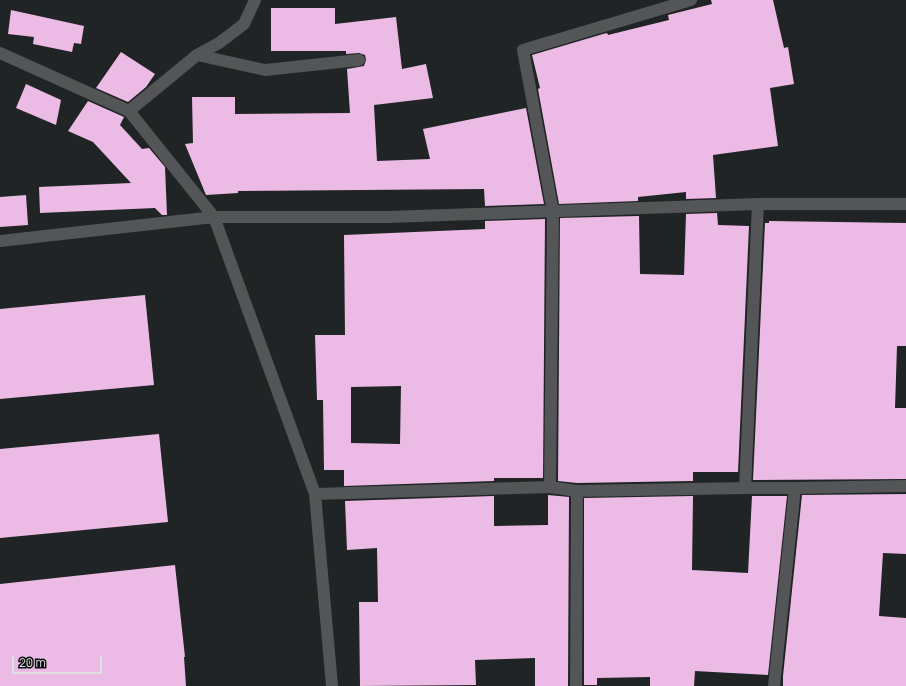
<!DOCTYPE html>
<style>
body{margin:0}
#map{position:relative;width:906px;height:686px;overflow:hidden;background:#202425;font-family:Manrope,sans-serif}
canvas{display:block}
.scale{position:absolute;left:12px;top:656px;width:90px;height:18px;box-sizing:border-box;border:2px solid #dfe2e3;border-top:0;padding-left:5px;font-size:12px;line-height:14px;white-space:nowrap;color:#dfe2e3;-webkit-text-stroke:3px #0b0d0d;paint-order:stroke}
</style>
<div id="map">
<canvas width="906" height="686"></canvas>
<div class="scale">20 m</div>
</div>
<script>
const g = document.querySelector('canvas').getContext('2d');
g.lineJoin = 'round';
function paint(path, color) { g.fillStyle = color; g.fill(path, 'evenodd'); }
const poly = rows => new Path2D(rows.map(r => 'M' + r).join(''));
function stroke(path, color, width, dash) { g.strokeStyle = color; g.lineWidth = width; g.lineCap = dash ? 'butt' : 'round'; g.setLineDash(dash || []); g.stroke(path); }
paint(poly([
 [711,0,773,0,784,48,788,47,794,84,770,88,778,146,713,155,716,198,686,199,686,192,638,197,638,201,559,204,538,89,540,88,532,55,603,34,607,33,608,35,669,20,668,15,712,4],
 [271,8,335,8,335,24,396,17,402,69,426,64,433,98,374,105,377,161,430,159,423,129,526,108,544,204,485,206,484,189,238,191,238,193,206,195,185,144,193,143,192,97,235,97,235,114,350,113,347,69,364,66,366,60,365,55,359,53,346,54,346,51,271,51],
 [11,10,84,26,81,44,74,43,72,52,33,44,34,37,8,34],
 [121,52,155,74,146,87,128,102,96,88],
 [26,84,61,100,56,125,16,108],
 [88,101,124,117,120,125,142,149,149,148,165,167,167,215,162,215,155,208,40,213,39,187,131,183,93,142,68,131],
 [26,195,28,225,0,227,0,197],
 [717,213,718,225,749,226,738,472,693,472,693,481,577,483,558,481,560,218,639,216,640,274,684,275,686,214],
 [545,219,543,478,494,478,494,481,344,486,344,470,324,470,323,400,317,400,315,335,345,335,344,235,485,229,485,221],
 [401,386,400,444,351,443,351,387],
 [769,221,906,223,906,346,897,346,895,408,906,408,906,479,753,480,765,223,769,223],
 [145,295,154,385,0,399,0,309],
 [159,434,168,522,0,538,0,449],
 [906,494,906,554,883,553,879,616,906,618,906,686,783,686,783,676,802,495],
 [548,495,569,497,568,686,535,686,535,658,475,660,476,685,360,686,359,602,378,602,377,548,347,550,345,501,494,496,494,526,548,525],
 [693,496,692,570,748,573,752,496,787,496,768,675,695,671,694,686,650,686,650,677,597,678,597,685,584,685,584,498],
 [175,565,185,657,184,657,186,686,0,686,0,584]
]), '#ecbbe5');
stroke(poly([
 [0,53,129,111,214,217,315,494,332,686],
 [197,55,219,43,244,24,255,0],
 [129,111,197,55,265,70,359,60],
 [0,241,214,217,389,217,758,204,906,204],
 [550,487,553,212,523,50,691,0],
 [745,488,758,204],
 [315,494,550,487,577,491,745,488,795,488,906,486],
 [576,686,577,491],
 [774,686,795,488]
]), '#535556', 12);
</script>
